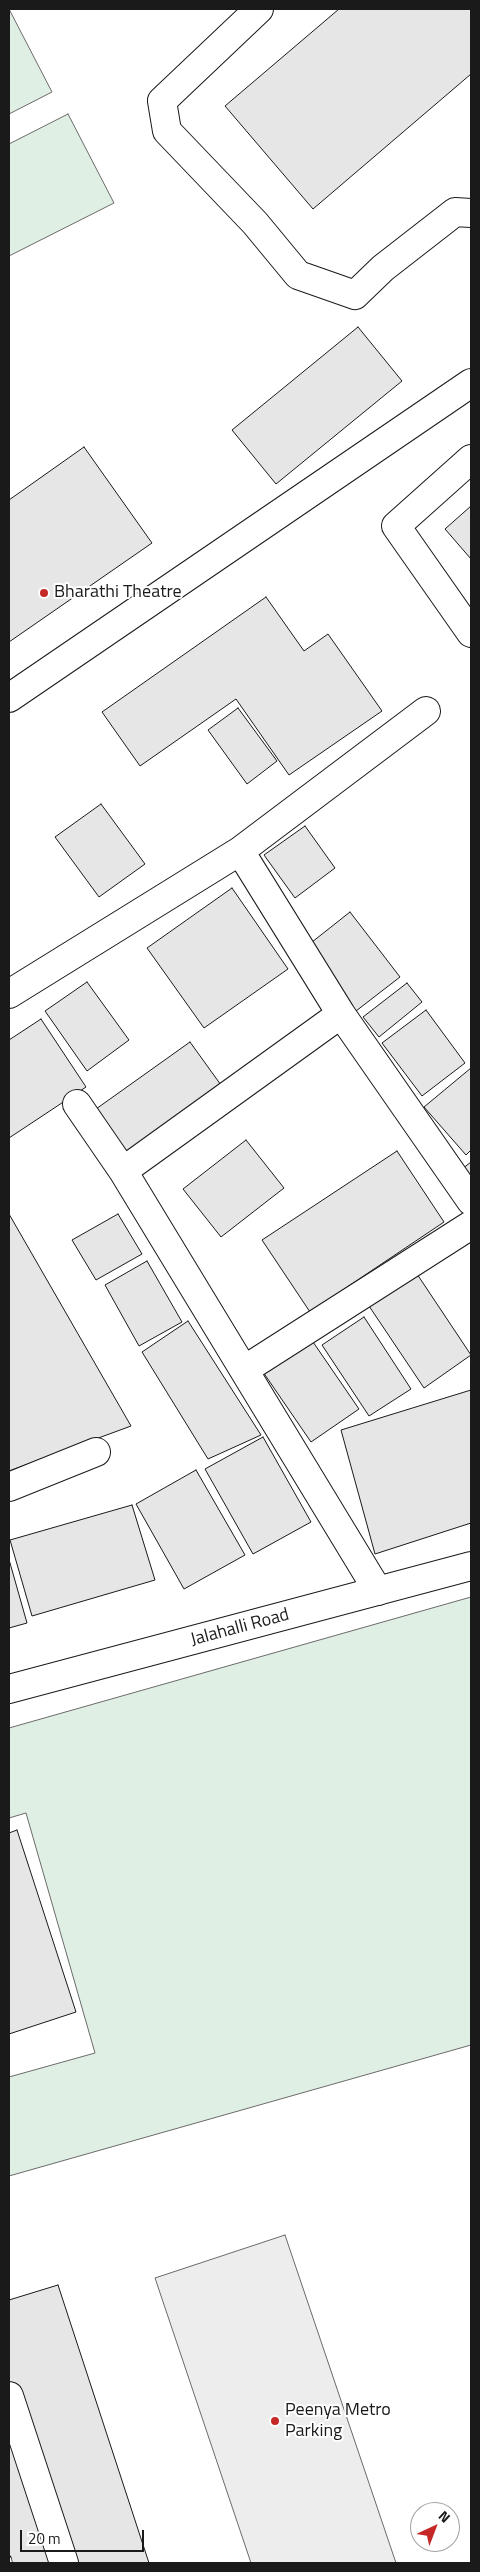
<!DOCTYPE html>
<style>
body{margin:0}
#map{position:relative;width:480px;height:2572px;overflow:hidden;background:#fff;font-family:"Titillium Web",sans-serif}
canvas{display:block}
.frame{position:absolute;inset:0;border:10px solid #1a1a1a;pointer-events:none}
.north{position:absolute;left:410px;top:2502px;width:50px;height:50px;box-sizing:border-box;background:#fff;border:1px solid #a3a3a3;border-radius:50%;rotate:43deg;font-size:14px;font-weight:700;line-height:20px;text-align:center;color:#1a1a1a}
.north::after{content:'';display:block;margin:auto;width:18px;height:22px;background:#c62828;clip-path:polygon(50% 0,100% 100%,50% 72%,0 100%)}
.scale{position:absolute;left:20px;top:2530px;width:124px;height:22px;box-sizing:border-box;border:2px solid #1a1a1a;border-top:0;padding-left:6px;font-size:15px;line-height:18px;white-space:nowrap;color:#1a1a1a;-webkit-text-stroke:4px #fff;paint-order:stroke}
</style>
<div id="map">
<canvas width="480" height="2572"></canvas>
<div class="frame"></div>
<div class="north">N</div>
<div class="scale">20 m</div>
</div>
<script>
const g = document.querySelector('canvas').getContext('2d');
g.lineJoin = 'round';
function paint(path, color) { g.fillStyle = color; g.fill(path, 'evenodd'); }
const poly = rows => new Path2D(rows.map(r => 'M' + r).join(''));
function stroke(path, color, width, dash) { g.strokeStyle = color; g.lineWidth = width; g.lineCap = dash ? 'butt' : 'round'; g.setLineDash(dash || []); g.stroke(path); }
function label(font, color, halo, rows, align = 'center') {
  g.font = font + ' "Titillium Web",sans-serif'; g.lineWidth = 4; g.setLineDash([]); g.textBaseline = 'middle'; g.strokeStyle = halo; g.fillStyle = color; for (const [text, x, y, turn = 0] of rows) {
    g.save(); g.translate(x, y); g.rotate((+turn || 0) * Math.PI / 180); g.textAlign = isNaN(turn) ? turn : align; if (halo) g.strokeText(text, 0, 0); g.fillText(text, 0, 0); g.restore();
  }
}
const green = poly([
 [9,9,52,92,9,114,9,9],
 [68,114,114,203,9,256,9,144,68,114],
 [471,1597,471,2045,9,2176,9,2077,95,2053,26,1813,9,1818,9,1728,471,1597]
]);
paint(green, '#e0efe3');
stroke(green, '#6a6a6a', 1);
const parking = poly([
 [285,2235,396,2563,251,2563,155,2278,285,2235]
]);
paint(parking, '#ededed');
stroke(parking, '#6a6a6a', 1);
const building = poly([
 [339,9,471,9,471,74,313,209,225,106,339,9],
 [358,327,402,381,276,484,232,430,358,327],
 [84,447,152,543,9,642,9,500,84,447],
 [471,506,471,559,445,529,471,506],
 [266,597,304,651,328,634,382,711,289,775,236,699,140,766,102,712,266,597],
 [238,708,277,761,247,784,208,730,238,708],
 [101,804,145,864,99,897,55,837,101,804],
 [305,826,335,868,295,898,264,855,305,826],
 [232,888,288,969,204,1028,147,948,232,888],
 [350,912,400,977,356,1011,307,946,350,912],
 [87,982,129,1040,87,1071,45,1011,87,982],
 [407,983,422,1002,379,1037,363,1017,407,983],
 [426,1010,465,1063,422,1096,382,1043,426,1010],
 [41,1019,86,1087,9,1138,9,1040,41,1019],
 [190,1042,226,1092,131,1158,96,1109,190,1042],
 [471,1068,471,1150,466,1155,424,1107,471,1068],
 [246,1140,284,1188,221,1237,183,1189,246,1140],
 [397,1151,444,1222,310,1312,262,1240,397,1151],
 [471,1162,471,1181,462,1169,471,1162],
 [9,1214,131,1426,9,1471,9,1214],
 [118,1214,142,1254,96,1280,72,1240,118,1214],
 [147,1261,182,1322,139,1346,105,1285,147,1261],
 [417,1274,471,1355,424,1388,369,1306,417,1274],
 [364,1317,411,1389,369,1416,322,1345,364,1317],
 [188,1321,261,1435,208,1459,142,1352,188,1321],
 [311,1339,359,1409,311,1442,263,1372,311,1339],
 [471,1390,471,1523,375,1554,341,1430,471,1390],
 [263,1437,311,1522,253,1554,205,1469,263,1437],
 [196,1470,245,1555,184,1589,136,1504,196,1470],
 [132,1505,155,1580,32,1616,10,1540,132,1505],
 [10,1563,27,1623,9,1628,9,1564,10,1563],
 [17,1830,76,2012,9,2034,9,1833,17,1830],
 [58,2285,149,2563,9,2563,9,2300,58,2285]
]);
paint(building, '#e6e6e6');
stroke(building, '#1a1a1a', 1);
const minor = poly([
 [259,9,162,101,167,131,255,223,298,275,355,295,383,268,455,212,471,213],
 [471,459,396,526,471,633],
 [9,698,471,383],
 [240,851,426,711],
 [9,994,240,851,341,1014,471,1201],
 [341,1014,123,1171,378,1591],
 [77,1104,123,1171],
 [244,1370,471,1225],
 [9,1487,96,1452],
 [9,2396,64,2563]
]);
const major = poly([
 [9,1689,471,1566]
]);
stroke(minor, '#1a1a1a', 30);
stroke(major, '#1a1a1a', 30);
stroke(minor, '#fff', 28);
stroke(major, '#fff', 28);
const rail = poly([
 [9,2558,10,2563]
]);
stroke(rail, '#1a1a1a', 5.5);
stroke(rail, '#fff', 4, [11]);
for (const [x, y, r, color] of [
 [44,593,5,"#c62828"],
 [275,2421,5,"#c62828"]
]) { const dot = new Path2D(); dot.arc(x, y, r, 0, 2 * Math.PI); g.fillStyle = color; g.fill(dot); stroke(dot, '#fff', 2); }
label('18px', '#1a1a1a', '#fff', [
 ["Bharathi Theatre",54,593],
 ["Peenya Metro",285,2411],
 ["Parking",285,2432]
], 'left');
label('18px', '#1a1a1a', '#fff', [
 ["Jalahalli Road",240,1628,-15]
]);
</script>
